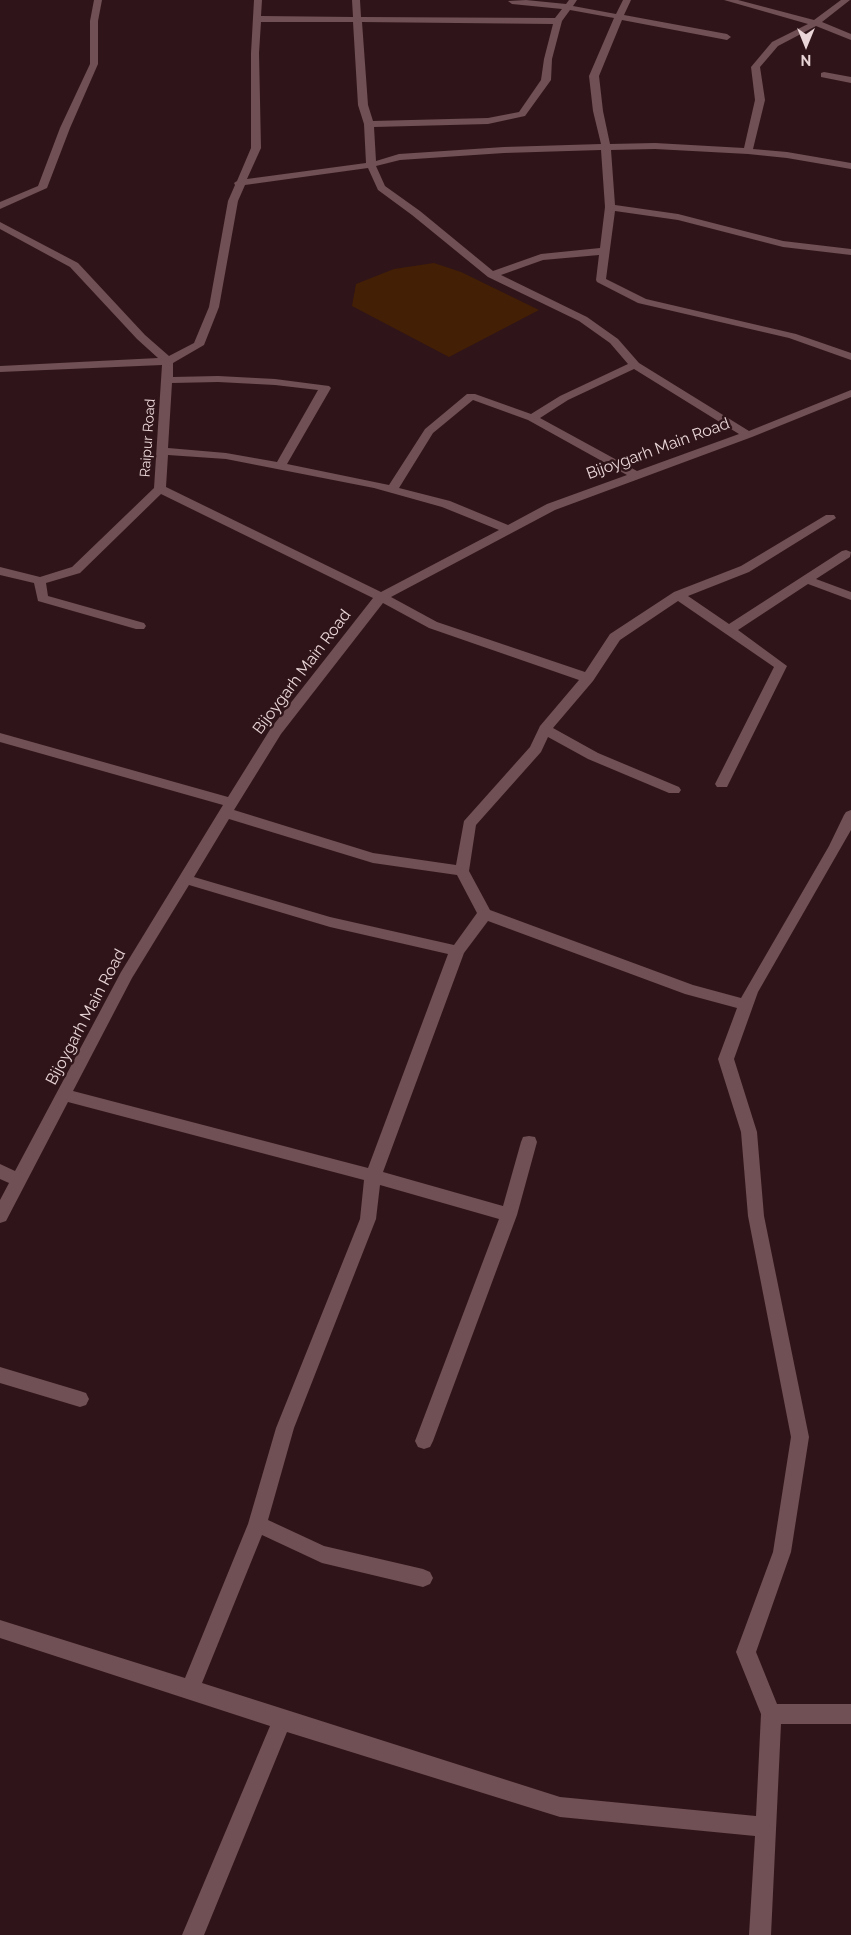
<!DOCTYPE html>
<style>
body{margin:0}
#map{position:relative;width:851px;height:1935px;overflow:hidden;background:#2f1519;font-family:Raleway,sans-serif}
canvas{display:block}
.north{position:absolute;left:781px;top:20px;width:50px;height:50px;-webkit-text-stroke:4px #2f1519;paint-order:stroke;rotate:180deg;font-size:14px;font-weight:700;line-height:20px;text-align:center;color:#ead6d8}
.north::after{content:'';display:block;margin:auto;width:18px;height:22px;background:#ead6d8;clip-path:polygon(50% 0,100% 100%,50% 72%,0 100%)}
</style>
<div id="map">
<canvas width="851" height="1935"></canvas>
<div class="north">N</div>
</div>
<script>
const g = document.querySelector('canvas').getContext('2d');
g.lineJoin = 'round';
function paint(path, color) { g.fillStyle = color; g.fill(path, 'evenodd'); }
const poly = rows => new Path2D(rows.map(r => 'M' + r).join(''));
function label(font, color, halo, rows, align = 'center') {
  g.font = font + ' Raleway,sans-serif'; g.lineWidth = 5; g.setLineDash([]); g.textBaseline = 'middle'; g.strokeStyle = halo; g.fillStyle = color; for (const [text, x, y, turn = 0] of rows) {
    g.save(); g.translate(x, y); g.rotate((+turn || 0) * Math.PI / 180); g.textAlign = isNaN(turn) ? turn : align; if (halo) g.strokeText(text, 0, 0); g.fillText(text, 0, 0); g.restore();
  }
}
paint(poly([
 [434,263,461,272,539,310,449,357,352,306,356,284,394,269]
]), '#431f05');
paint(poly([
 [94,0,102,0,98,21,98,64,70,128,47,188,0,209,0,202,38,186,60,128,90,64,90,21,94,0],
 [254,0,262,0,261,16,353,17,352,0,360,0,361,17,555,18,562,9,512,4,508,1,526,0,566,4,569,0,577,0,573,6,616,14,623,0,631,0,624,15,727,34,731,37,727,40,622,20,599,76,603,111,610,144,655,143,744,148,755,100,751,67,772,42,808,24,724,0,738,0,814,20,841,0,850,0,822,22,851,34,851,40,816,26,778,46,760,67,765,100,753,149,787,152,851,163,851,169,787,158,748,154,655,149,611,150,615,205,678,214,783,241,851,249,851,255,783,247,678,220,615,211,606,279,646,299,796,334,851,353,851,360,789,338,638,303,597,282,596,280,599,255,543,260,501,275,587,317,618,339,639,363,749,431,851,390,851,397,752,437,555,510,391,597,437,622,585,672,610,634,674,592,741,566,826,515,834,515,836,518,749,572,688,596,729,624,842,551,846,550,851,552,850,557,816,579,851,592,851,600,808,584,738,630,787,666,727,787,717,787,715,784,774,667,678,601,620,640,593,681,553,728,598,753,679,787,681,790,679,793,669,793,588,759,548,737,541,752,476,825,469,871,490,910,693,985,741,998,829,846,844,815,846,812,851,810,851,830,758,992,734,1059,757,1132,764,1216,809,1437,791,1552,756,1652,777,1704,851,1704,851,1724,781,1724,771,1935,749,1935,755,1836,560,1817,287,1732,204,1935,182,1935,270,1726,0,1638,0,1620,185,1678,248,1524,276,1428,360,1219,364,1180,68,1102,6,1221,0,1223,0,1200,9,1183,0,1179,0,1164,15,1171,121,972,223,805,0,742,0,733,228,797,271,728,373,598,161,494,80,573,46,583,48,596,144,623,146,626,144,629,136,629,38,601,34,583,0,575,0,567,40,577,72,567,154,488,162,365,0,372,0,366,158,358,137,339,70,267,0,229,0,222,78,263,145,335,169,356,194,343,209,307,228,201,235,185,234,183,237,181,251,148,251,53,254,0],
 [570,10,614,18,589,76,593,111,601,144,504,147,399,154,376,161,374,127,488,124,525,116,551,80,552,59,562,21,570,10],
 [261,22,353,22,358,105,364,124,366,163,247,179,261,148,259,53,261,22],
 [362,22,553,24,544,59,541,80,519,112,488,118,373,121,368,105,362,22],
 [601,150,605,207,600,248,541,254,493,271,420,211,385,186,376,166,400,160,504,153,601,150],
 [368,168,378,190,412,215,488,277,579,321,610,343,628,364,560,396,531,414,475,394,467,394,425,429,389,485,287,464,331,388,329,386,275,379,218,376,173,377,173,363,204,345,219,307,238,201,245,185,368,168],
 [634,369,739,434,637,471,540,418,568,400,634,369],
 [218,382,275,385,318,390,277,462,226,453,168,448,172,383,218,382],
 [473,400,528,420,627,475,547,504,508,525,450,501,399,488,433,433,473,400],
 [168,455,226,459,374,488,442,507,499,530,381,592,166,487,168,455],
 [383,603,429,628,579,680,540,726,530,747,464,821,456,865,373,853,234,810,281,734,383,603],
 [229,819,373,863,457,875,477,913,454,945,330,917,194,877,229,819],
 [189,885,330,927,448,954,368,1168,73,1091,132,978,189,885],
 [488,921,685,994,737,1008,718,1059,741,1132,748,1216,791,1437,773,1552,736,1652,761,1714,756,1816,560,1797,202,1683,262,1535,322,1563,423,1587,430,1584,433,1578,430,1572,423,1569,324,1546,268,1520,294,1428,376,1219,380,1185,499,1219,415,1441,418,1447,424,1449,430,1447,433,1441,517,1215,537,1142,535,1137,529,1136,523,1137,521,1142,503,1206,383,1172,464,953,488,921],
 [824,72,851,77,851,83,821,77,821,73,824,72],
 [0,1367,80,1391,86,1393,89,1399,86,1405,80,1407,0,1383,0,1367]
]), '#705054');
label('14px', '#ead6d8', '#2f1519', [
 ["Raipur Road",148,438,-86]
]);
label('16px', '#ead6d8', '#2f1519', [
 ["Bijoygarh Main Road",658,449,-20],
 ["Bijoygarh Main Road",302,672,-53],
 ["Bijoygarh Main Road",86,1017,-62]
]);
</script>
